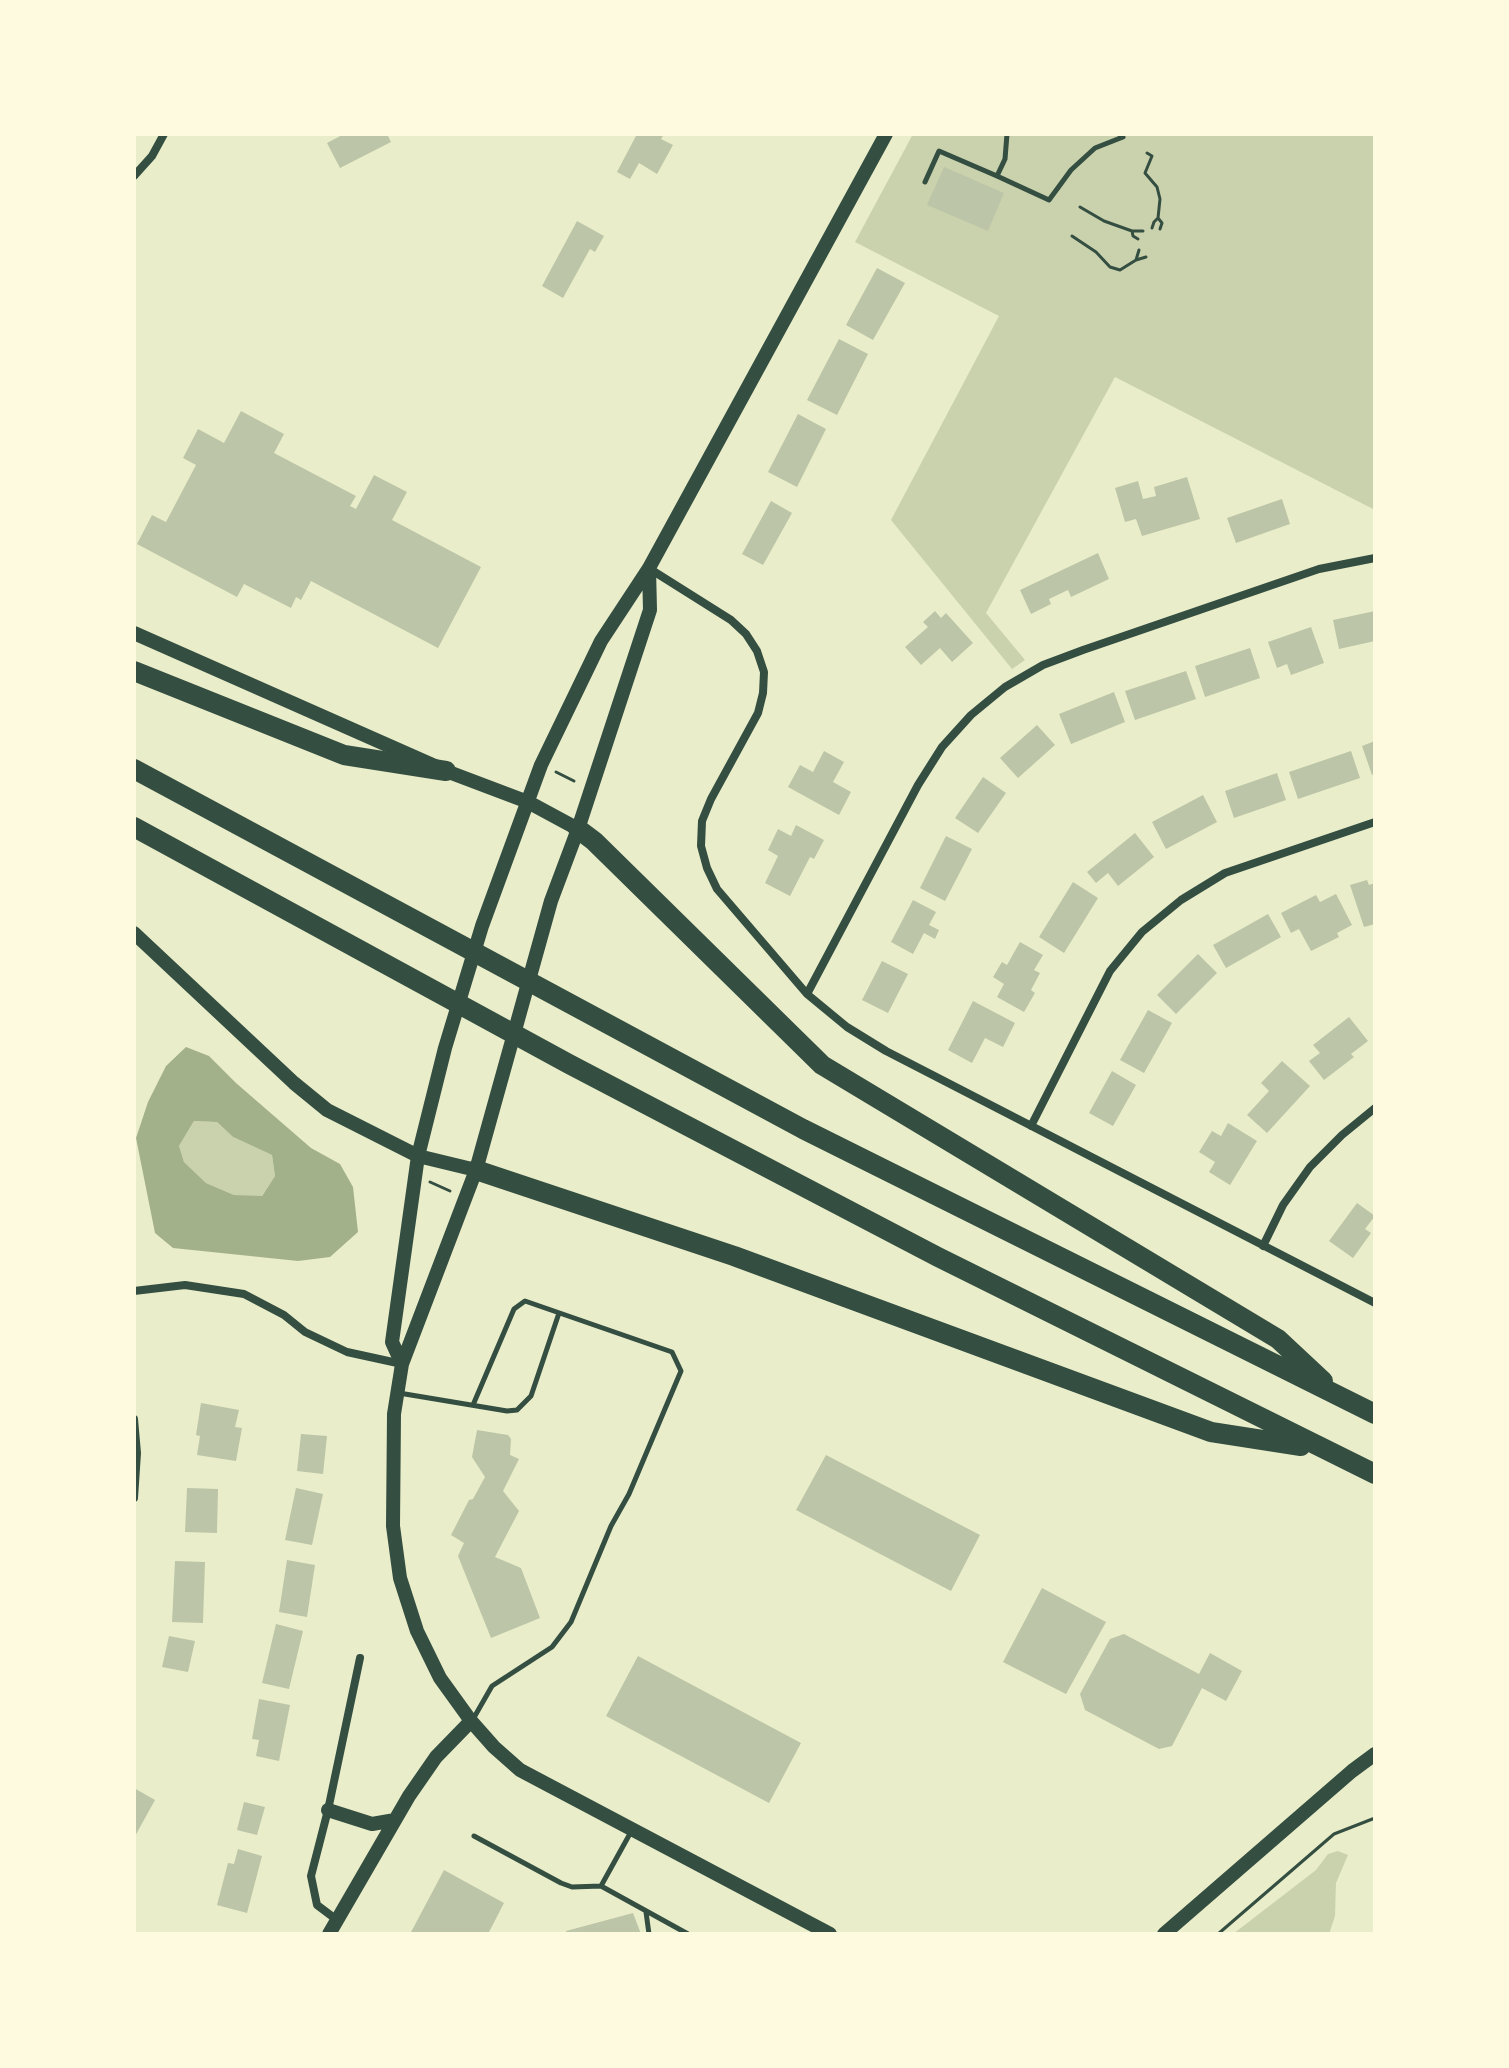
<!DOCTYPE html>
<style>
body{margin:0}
#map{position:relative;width:1509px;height:2068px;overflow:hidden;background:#e9edc9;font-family:Inter,sans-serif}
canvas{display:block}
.frame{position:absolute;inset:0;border:136px solid #fefae0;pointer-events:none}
</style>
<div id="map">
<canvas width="1509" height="2068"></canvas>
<div class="frame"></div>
</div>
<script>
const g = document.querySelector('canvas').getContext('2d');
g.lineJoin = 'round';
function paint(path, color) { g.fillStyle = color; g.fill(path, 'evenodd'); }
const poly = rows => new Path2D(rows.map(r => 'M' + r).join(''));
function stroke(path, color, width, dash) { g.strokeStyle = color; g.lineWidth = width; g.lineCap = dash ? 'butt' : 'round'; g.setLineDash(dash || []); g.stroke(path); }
paint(poly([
 [913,134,1375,134,1375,510,1115,377,986,613,1025,660,1012,669,891,520,999,316,855,242],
 [194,1121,217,1122,233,1137,272,1155,275,1176,261,1197,234,1195,206,1183,184,1162,179,1146],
 [1338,1851,1348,1855,1336,1883,1335,1916,1329,1934,1233,1934,1316,1870,1328,1854]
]), '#cad2ad');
paint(poly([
 [186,1047,209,1056,236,1083,311,1148,340,1164,353,1187,358,1232,330,1257,298,1261,173,1248,155,1233,136,1138,148,1102,166,1066],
 [194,1121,217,1122,233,1137,272,1155,275,1176,262,1196,234,1195,206,1183,184,1162,179,1146]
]), '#a3b18a');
paint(poly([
 [344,134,387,134,391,142,340,168,327,143],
 [637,134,664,134,661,139,673,145,657,174,639,163,630,179,617,172],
 [944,167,1004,193,988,231,927,205],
 [577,221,604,236,595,252,590,249,563,298,542,286],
 [877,268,905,283,873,340,846,325],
 [839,339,868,354,837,415,807,400],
 [241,411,284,434,274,453,356,496,350,506,356,509,374,475,407,492,392,520,481,567,438,648,311,581,301,600,296,597,291,608,244,584,237,597,137,544,152,515,166,522,196,465,183,458,198,429,224,443],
 [798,414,826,429,797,487,768,472],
 [1187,477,1200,519,1142,536,1136,519,1125,522,1115,488,1138,481,1143,499,1156,496,1154,487],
 [1282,499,1290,524,1236,543,1227,518],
 [771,501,792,513,763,565,742,554],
 [1098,553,1109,579,1071,597,1068,590,1049,599,1051,604,1031,614,1020,590],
 [935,611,941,618,946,613,973,643,952,662,940,648,921,665,905,647,928,627,923,622],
 [1375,611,1375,641,1339,649,1333,620],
 [1311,627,1324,663,1291,675,1287,664,1277,668,1268,642],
 [1250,648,1260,678,1205,697,1195,666],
 [1186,671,1196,699,1135,720,1125,691],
 [1114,692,1125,722,1071,744,1059,714],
 [1037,725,1055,745,1018,778,1000,758],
 [1375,741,1375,773,1372,775,1362,746],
 [824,751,844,762,833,782,851,792,839,815,788,787,800,765,813,772],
 [1351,751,1360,778,1298,799,1289,772],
 [1277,773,1286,800,1234,818,1225,791],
 [983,777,1006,793,978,833,955,818],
 [1203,795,1217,822,1166,849,1152,822],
 [796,825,824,840,814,859,810,857,790,896,765,883,778,856,768,850,778,829,791,836],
 [1135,833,1154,857,1118,886,1108,873,1096,883,1087,872],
 [946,836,972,849,945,901,920,888],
 [1367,880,1369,885,1375,883,1375,924,1364,927,1350,885],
 [1073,882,1098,898,1064,953,1039,937],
 [1336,894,1352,925,1337,933,1339,937,1311,951,1299,929,1291,933,1281,913,1316,895,1320,902],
 [913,900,936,912,929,925,939,930,935,939,924,933,913,954,891,942],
 [1268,914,1281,937,1226,968,1213,945],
 [1020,942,1043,955,1034,970,1040,973,1031,990,1035,993,1024,1012,997,997,1004,984,993,977,1002,962,1007,965],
 [1198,954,1217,973,1176,1014,1157,995],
 [882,961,908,974,888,1013,862,1000],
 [973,1001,1015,1023,1003,1047,985,1038,972,1063,948,1050],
 [1148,1010,1172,1023,1144,1073,1120,1060],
 [1349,1017,1368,1041,1351,1054,1354,1057,1324,1080,1309,1061,1320,1053,1313,1045],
 [1282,1061,1310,1086,1267,1133,1247,1115,1269,1091,1261,1083],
 [1112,1071,1136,1085,1113,1126,1089,1113],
 [1228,1123,1257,1141,1230,1185,1209,1172,1215,1162,1199,1152,1212,1131,1221,1136],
 [1357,1203,1375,1216,1365,1229,1371,1233,1353,1258,1329,1241],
 [201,1403,239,1410,235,1427,242,1428,236,1461,197,1455,200,1436,196,1435],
 [477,1430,508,1435,511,1439,510,1455,519,1459,503,1491,519,1511,495,1557,521,1568,540,1618,491,1638,458,1556,464,1543,451,1535,469,1500,473,1499,485,1477,472,1457],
 [301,1434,327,1436,323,1474,297,1471],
 [826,1455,980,1535,951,1591,796,1510],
 [187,1488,218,1489,217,1533,185,1532],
 [296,1488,323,1494,312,1545,285,1540],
 [287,1560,315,1565,307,1617,279,1612],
 [175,1561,205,1562,203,1623,172,1622],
 [1042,1588,1106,1622,1066,1694,1003,1662],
 [276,1624,303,1631,289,1689,262,1683],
 [1124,1634,1199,1674,1210,1653,1242,1671,1226,1701,1202,1688,1172,1746,1159,1749,1085,1710,1080,1694,1110,1639],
 [169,1636,195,1641,188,1672,162,1667],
 [638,1656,801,1743,769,1803,606,1716],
 [259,1699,290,1705,279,1761,256,1756,259,1740,252,1739],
 [134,1788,155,1800,134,1838],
 [244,1802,265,1807,257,1835,237,1830],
 [238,1849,262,1856,247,1913,217,1905,228,1863,234,1864],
 [444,1870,504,1903,488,1934,410,1934],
 [633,1913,641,1934,567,1934,566,1931]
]), '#bcc5a7');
stroke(poly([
 [1147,153,1152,156,1145,173,1157,187,1160,199,1158,218],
 [1080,207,1104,221,1132,231],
 [1152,228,1154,222,1158,218,1162,223,1160,229],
 [1072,236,1096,252,1110,267,1120,270,1136,260],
 [1138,239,1133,236,1132,231,1143,231],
 [1139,250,1136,260,1146,257],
 [556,772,574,781],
 [430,1182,450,1191],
 [1218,1934,1334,1834,1375,1818]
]), '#344e41', 3);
stroke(poly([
 [1007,134,1005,159,997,176,1049,200,1071,170,1095,148,1123,137,1119,134],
 [925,182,939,151,997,176],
 [399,1393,507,1411,517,1410,531,1396,559,1313],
 [472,1721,492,1686,552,1647,571,1622,611,1526,629,1494,681,1371,672,1352,525,1301,514,1309,473,1405],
 [632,1830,601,1886,688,1934],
 [474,1836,561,1883,572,1887,601,1886],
 [646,1912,649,1934]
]), '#344e41', 5);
stroke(poly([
 [134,176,152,156,164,134],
 [650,569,731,620,746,634,757,651,764,672,763,693,758,713,711,799,702,821,701,846,707,868,717,889,807,994,847,1027,886,1051,1375,1303],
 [807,994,918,785,942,747,971,715,1005,687,1043,665,1083,650,1319,569,1375,558],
 [1031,1126,1110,971,1142,932,1181,900,1225,873,1375,822],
 [1263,1246,1283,1205,1310,1167,1342,1135,1375,1108],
 [134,1291,185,1285,244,1294,284,1315,305,1332,347,1352,402,1364],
 [134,1419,137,1453,134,1498],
 [337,1920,317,1905,311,1876,328,1810,360,1658]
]), '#344e41', 8);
stroke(poly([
 [649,568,650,610,578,829,551,901,476,1170,402,1364,394,1414,393,1526,400,1578,417,1631,440,1678,471,1721,494,1747,520,1770,830,1934],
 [134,633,446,771,528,802,578,829],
 [134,933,294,1083,327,1110,418,1156,476,1170],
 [402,1364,392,1342,418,1156,445,1048,482,926,541,765,601,641,649,568,886,134],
 [328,1810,372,1824,395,1820],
 [329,1934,409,1796,436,1757,471,1721],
 [1164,1934,1352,1771,1375,1754]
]), '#344e41', 14);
stroke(poly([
 [134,671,344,755,446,771],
 [134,769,803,1129,1375,1414],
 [134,827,569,1064,938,1257,1375,1474],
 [578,829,594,841,822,1065,1278,1339,1323,1381],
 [476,1170,734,1256,1211,1432,1301,1446]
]), '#344e41', 20);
</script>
